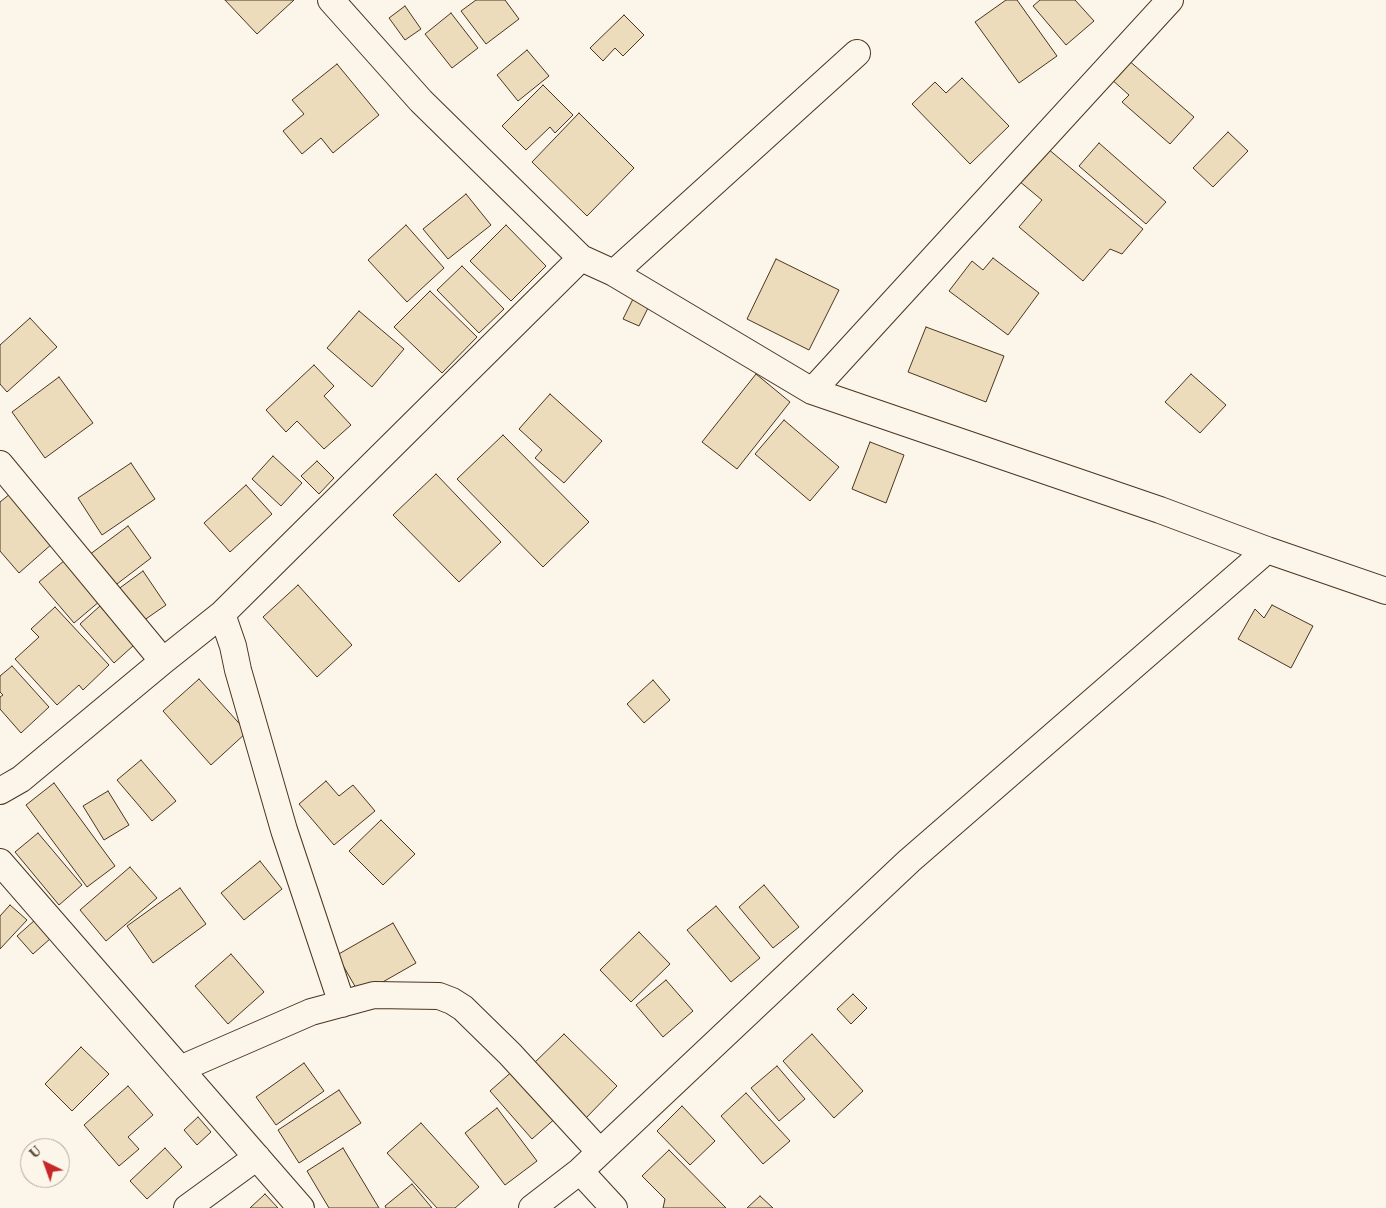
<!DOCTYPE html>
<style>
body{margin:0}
#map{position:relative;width:1386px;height:1208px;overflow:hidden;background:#fbf6e9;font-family:"Times New Roman",serif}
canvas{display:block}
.north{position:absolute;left:20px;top:1138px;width:50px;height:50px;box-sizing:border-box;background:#fbf6e9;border:1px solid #b4a999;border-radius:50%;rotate:318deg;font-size:14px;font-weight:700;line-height:20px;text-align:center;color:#4a3520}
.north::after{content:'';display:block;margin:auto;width:18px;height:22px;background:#c62828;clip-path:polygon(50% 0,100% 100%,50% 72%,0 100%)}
</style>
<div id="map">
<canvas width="1386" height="1208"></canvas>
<div class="north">U</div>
</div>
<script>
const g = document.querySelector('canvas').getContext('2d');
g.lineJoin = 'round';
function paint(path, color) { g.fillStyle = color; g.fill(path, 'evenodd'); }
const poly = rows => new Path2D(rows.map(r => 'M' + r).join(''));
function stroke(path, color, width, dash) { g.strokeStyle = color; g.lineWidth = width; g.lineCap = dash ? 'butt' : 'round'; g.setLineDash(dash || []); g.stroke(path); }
const building = poly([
 [225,0,294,0,257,34,225,0],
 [476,0,505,0,519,19,486,44,461,11,476,0],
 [1006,0,1017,0,1057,56,1019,83,975,22,1006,0],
 [1040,0,1075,0,1094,21,1066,45,1033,6,1040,0],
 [405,6,421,29,405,40,389,18,405,6],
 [451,13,478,48,452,68,425,34,451,13],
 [624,15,644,35,623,56,615,48,603,61,590,48,624,15],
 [527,50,549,76,518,101,497,75,527,50],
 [1127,59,1194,117,1170,144,1122,102,1129,95,1110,78,1127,59],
 [337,64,379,115,333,153,321,138,302,154,283,131,304,114,292,100,337,64],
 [962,78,1009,126,970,164,912,104,935,82,946,93,962,78],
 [543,85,573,115,555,133,550,127,526,150,502,126,543,85],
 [579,113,634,168,587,216,532,162,579,113],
 [1228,132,1248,151,1213,187,1193,168,1228,132],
 [1099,143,1166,202,1146,224,1079,166,1099,143],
 [1047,148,1143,229,1122,254,1110,249,1083,281,1019,227,1042,200,1019,181,1047,148],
 [466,194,491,225,448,259,423,229,466,194],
 [406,225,444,268,407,302,368,260,406,225],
 [506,225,546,266,511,301,470,261,506,225],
 [993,258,1039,293,1008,335,949,291,972,261,983,270,993,258],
 [776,259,839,290,809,350,747,319,776,259],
 [462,266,504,309,479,333,437,290,462,266],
 [430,291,477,337,442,373,394,327,430,291],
 [633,299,649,306,639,326,623,319,633,299],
 [359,311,404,349,372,387,327,348,359,311],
 [30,318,57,347,7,392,0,384,0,345,30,318],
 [926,327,1004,356,986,402,908,372,926,327],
 [314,365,334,386,324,396,351,425,324,449,297,421,286,432,266,410,314,365],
 [756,374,790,402,737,469,702,442,756,374],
 [1191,374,1226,405,1200,433,1165,402,1191,374],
 [59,377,93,423,45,458,12,412,59,377],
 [550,394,602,441,564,483,535,458,542,450,519,429,550,394],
 [784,420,839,467,810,501,755,454,784,420],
 [503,435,589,522,543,567,457,479,503,435],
 [870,442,904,455,886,503,852,489,870,442],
 [273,456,302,483,281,506,252,479,273,456],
 [317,461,334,478,319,494,301,476,317,461],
 [131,463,155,499,102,535,78,498,131,463],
 [436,474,501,542,459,582,393,515,436,474],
 [246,485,272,514,230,552,204,523,246,485],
 [10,494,53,543,19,573,0,551,0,502,10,494],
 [128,526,151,558,113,587,89,555,128,526],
 [65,560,100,601,74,623,39,582,65,560],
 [143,571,166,605,140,623,117,590,143,571],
 [298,585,352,645,317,677,263,617,298,585],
 [1272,605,1313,626,1291,668,1238,639,1255,609,1264,618,1272,605],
 [100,606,134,645,114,663,80,624,100,606],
 [55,607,109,665,83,690,79,685,57,705,15,659,39,637,31,629,55,607],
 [12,666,49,707,21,733,0,709,0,697,3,695,0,692,0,676,12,666],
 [199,679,247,732,211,765,163,711,199,679],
 [653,680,670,700,644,723,627,704,653,680],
 [141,760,176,801,152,821,117,780,141,760],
 [326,781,339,796,353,785,375,811,334,845,299,804,326,781],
 [54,783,115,866,87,887,26,805,54,783],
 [108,791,129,825,104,840,83,806,108,791],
 [381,820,415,854,383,885,349,851,381,820],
 [38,833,82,885,59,905,15,852,38,833],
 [260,861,282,889,244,920,221,893,260,861],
 [130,867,157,898,106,941,80,910,130,867],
 [764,885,799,927,773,948,739,907,764,885],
 [180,888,206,924,153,963,127,926,180,888],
 [10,905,27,920,0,949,0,916,10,905],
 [716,906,760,958,731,982,687,930,716,906],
 [35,920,51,938,33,954,17,936,35,920],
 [393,923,416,963,360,995,337,955,393,923],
 [639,932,670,964,631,1002,600,970,639,932],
 [231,954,264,992,228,1024,195,986,231,954],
 [666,980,693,1011,663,1037,636,1005,666,980],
 [853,994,867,1008,851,1024,837,1009,853,994],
 [564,1034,617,1086,585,1119,531,1066,564,1034],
 [812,1034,863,1091,834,1118,783,1061,812,1034],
 [81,1047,109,1074,72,1111,45,1084,81,1047],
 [304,1063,324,1091,276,1125,256,1097,304,1063],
 [777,1066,805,1099,779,1121,751,1088,777,1066],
 [516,1068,558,1116,532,1139,490,1091,516,1068],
 [128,1086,153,1115,128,1137,139,1149,119,1166,84,1125,128,1086],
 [339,1090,361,1123,299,1163,278,1130,339,1090],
 [746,1093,790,1141,763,1164,721,1116,746,1093],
 [682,1106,715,1141,690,1165,657,1131,682,1106],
 [497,1108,537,1161,505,1185,465,1133,497,1108],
 [198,1117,211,1132,197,1145,184,1130,198,1117],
 [421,1123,479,1187,455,1208,437,1208,387,1153,421,1123],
 [165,1148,182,1167,147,1199,130,1181,165,1148],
 [343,1148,379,1208,329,1208,307,1171,343,1148],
 [669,1150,726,1208,663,1208,665,1199,642,1176,669,1150],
 [412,1184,432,1208,386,1208,385,1206,412,1184],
 [265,1194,278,1208,250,1208,265,1194],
 [760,1196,773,1208,747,1208,760,1196]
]);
paint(building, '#ecdcbc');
stroke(building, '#4a3520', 1);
const street = poly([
 [614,273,857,53],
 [812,391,1170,0],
 [0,464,163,661],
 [1267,550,1386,591],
 [222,614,233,646,238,670,284,830,342,1004],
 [0,791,21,779,163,661,222,614,581,258,421,101,331,0],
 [0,862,301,1208],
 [180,1069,311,1012,374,995,439,996,452,1001,463,1008,510,1054,600,1152],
 [580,1171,614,1208],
 [187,1208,257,1157],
 [532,1208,580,1171,909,861,1267,550,1160,510,812,391,614,273,581,258]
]);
stroke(street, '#4a3520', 28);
stroke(street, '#fbf6e9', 26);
</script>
